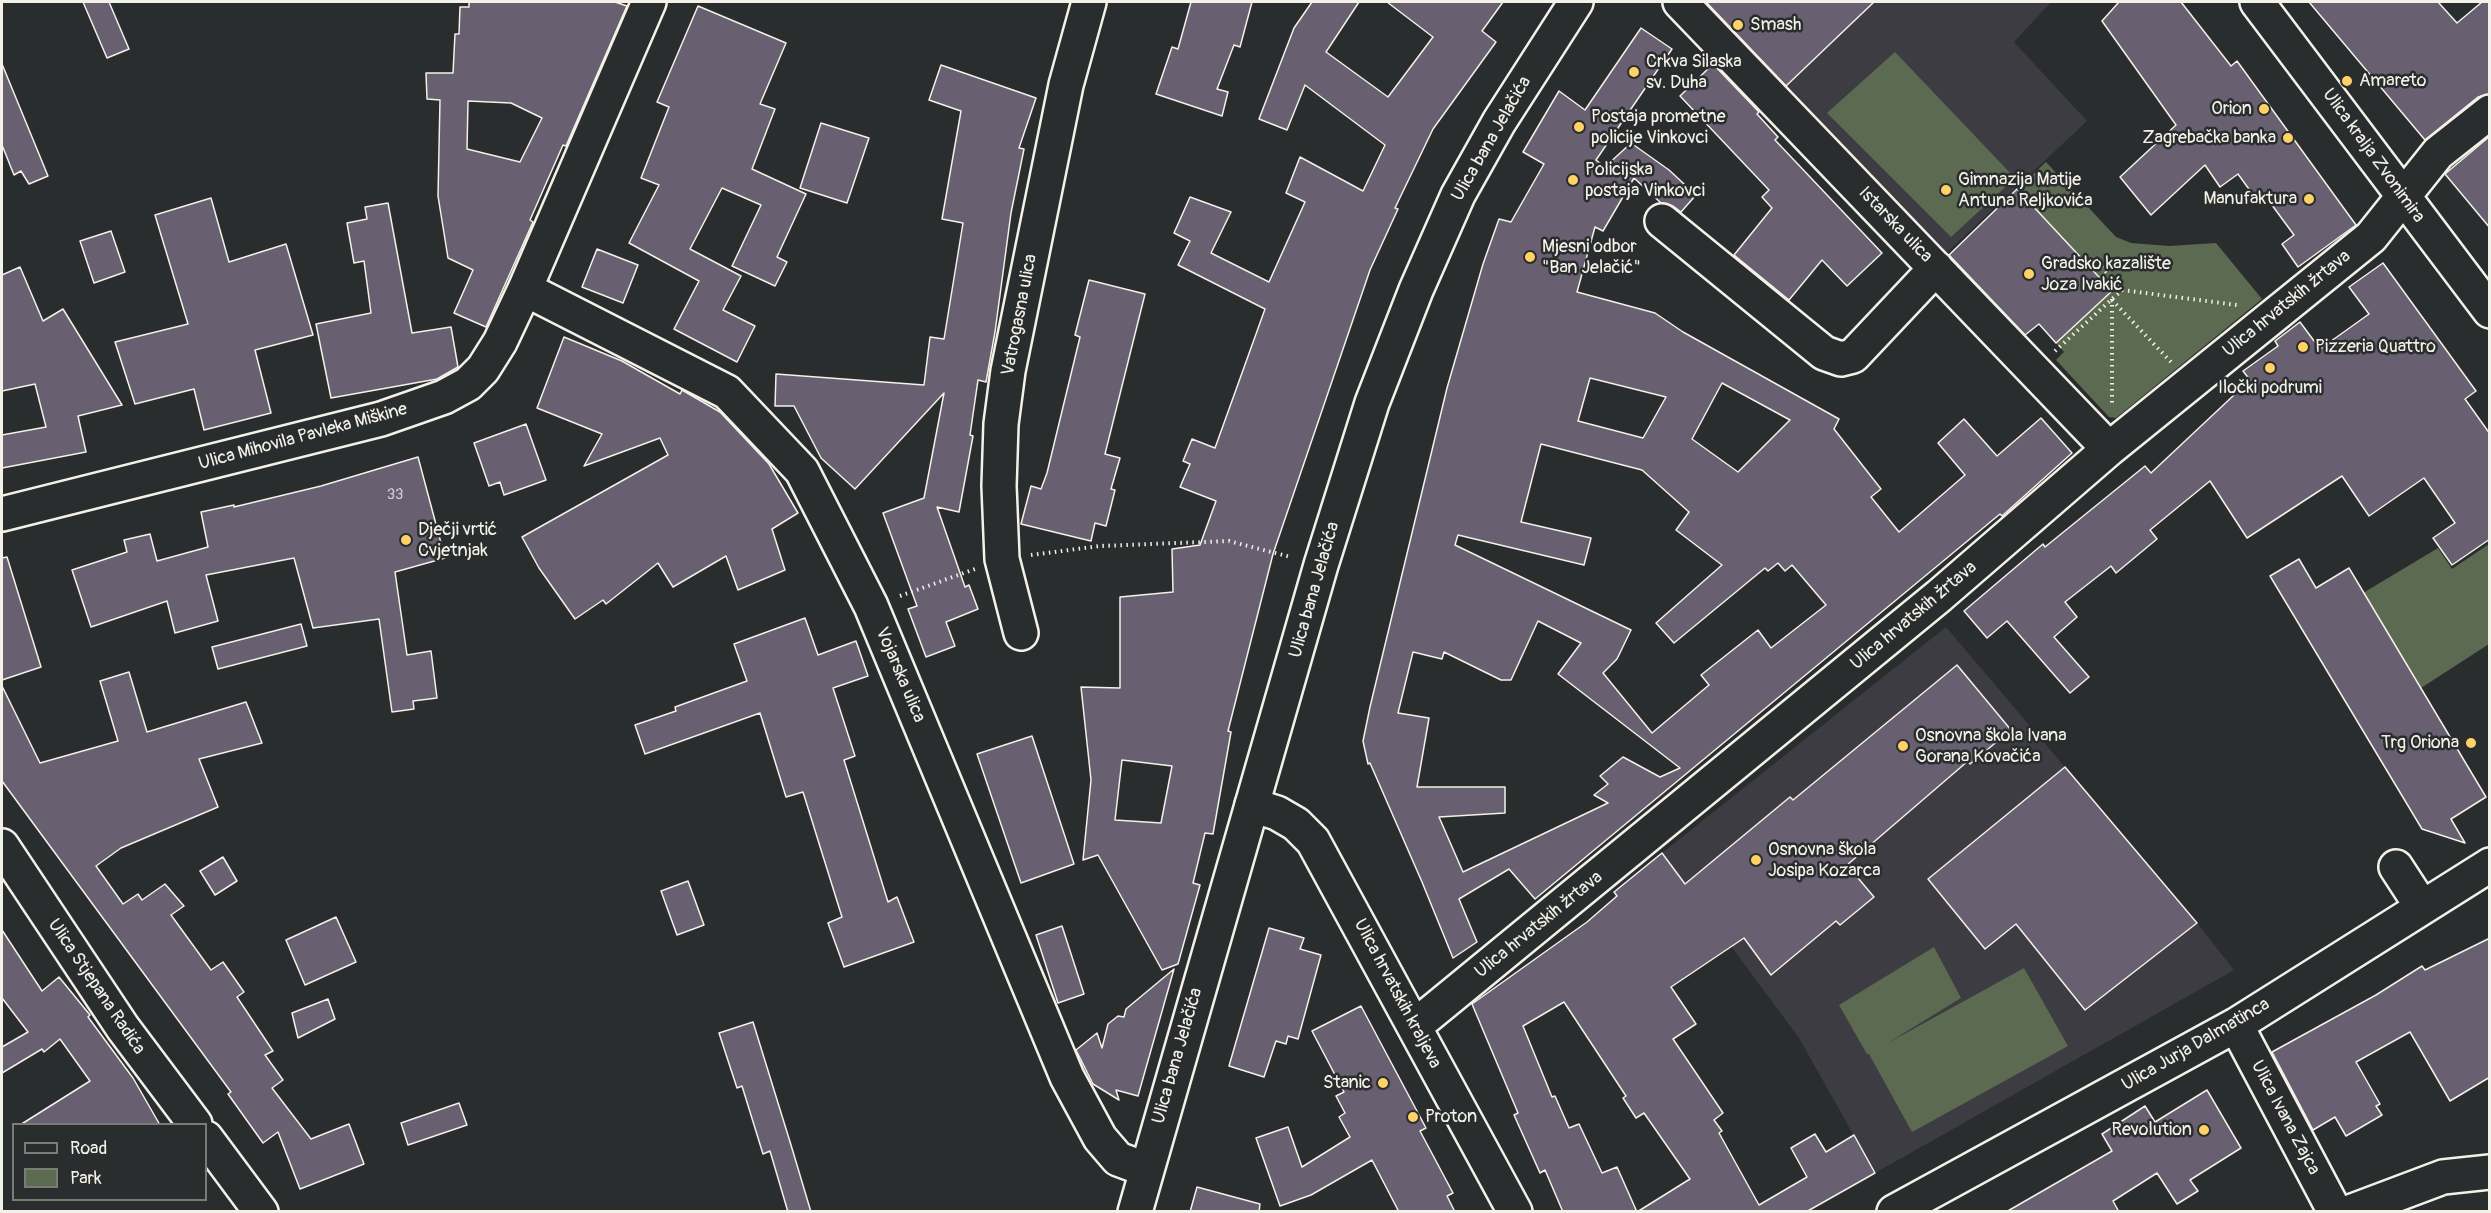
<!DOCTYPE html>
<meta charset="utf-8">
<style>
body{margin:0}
#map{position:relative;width:2491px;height:1213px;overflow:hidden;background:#2a2d2e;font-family:Pangolin,sans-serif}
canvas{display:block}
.frame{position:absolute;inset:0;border:3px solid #f4f1e8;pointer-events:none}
.legend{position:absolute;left:12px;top:1123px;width:195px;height:78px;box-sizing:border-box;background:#2a2d2e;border:2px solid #7b7b78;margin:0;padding:8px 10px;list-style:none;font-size:18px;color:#f4f1e8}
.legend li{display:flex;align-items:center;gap:12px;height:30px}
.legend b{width:30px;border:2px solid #7b7b78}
</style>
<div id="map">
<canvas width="2491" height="1213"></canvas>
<div class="frame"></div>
<ul class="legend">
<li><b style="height:8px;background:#2a2d2e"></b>Road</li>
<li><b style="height:16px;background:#5d6a52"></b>Park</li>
</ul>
</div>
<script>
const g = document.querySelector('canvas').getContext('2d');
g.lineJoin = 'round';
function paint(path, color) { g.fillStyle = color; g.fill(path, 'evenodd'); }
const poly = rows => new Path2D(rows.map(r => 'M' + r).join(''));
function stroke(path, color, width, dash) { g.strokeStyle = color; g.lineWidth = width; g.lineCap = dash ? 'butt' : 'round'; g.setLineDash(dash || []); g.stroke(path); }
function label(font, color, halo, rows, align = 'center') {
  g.font = font + ' Pangolin,sans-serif'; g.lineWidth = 5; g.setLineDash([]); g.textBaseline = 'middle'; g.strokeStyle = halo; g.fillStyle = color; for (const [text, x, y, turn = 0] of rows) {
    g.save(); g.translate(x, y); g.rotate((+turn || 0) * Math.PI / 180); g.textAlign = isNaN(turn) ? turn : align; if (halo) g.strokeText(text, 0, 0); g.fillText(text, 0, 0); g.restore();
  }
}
paint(poly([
 [1741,2,2051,2,2014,42,2087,121,1940,259,1786,86,1722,20],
 [1946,627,2197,923,2234,970,1875,1173,1799,1038,1662,853]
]), '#3d3c42');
paint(poly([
 [1895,52,2015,178,1951,237,1827,113],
 [2046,162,2116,237,2131,243,2169,246,2216,243,2262,299,2116,418,2109,417,2056,360,2064,352,2056,343,2111,291,2017,189],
 [2489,544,2489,644,2421,688,2363,593,2438,548,2452,569],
 [1934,947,1961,998,1886,1044,2024,968,2068,1046,1912,1132,1869,1054,1867,1054,1839,1005]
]), '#5d6a52');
const building = poly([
 [83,2,109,2,129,49,107,58,83,2],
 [469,2,615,2,627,6,566,146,563,145,530,220,533,222,486,327,454,313,473,270,448,258,438,196,440,100,427,99,426,73,453,73,455,34,459,34,460,7,469,7,469,2],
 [468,101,511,103,542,118,520,162,467,149,468,101],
 [1191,2,1252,2,1240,47,1234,45,1217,89,1228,92,1222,116,1156,94,1172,47,1178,49,1191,2],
 [1312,2,1359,2,1326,52,1388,97,1433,37,1387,2,1503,2,1482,31,1496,42,1433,129,1395,208,1398,209,1370,270,1273,554,1228,731,1231,732,1213,834,1205,833,1193,883,1200,885,1178,964,1162,970,1098,855,1083,860,1091,780,1081,687,1120,688,1120,597,1173,592,1172,549,1200,545,1216,501,1180,487,1190,464,1183,461,1192,439,1215,448,1265,309,1178,265,1190,241,1174,233,1190,197,1231,212,1211,253,1269,282,1305,202,1286,193,1300,157,1363,191,1385,145,1305,85,1287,130,1259,119,1294,28,1312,2],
 [1122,760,1172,766,1161,823,1115,820,1122,760],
 [1706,2,1874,2,1786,86,1706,2],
 [2119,2,2181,2,2231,66,2237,61,2356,225,2298,267,2282,244,2294,235,2266,197,2259,203,2238,174,2220,187,2205,165,2151,215,2120,177,2176,125,2102,21,2119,2],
 [2309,2,2438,2,2457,23,2482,2,2490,2,2490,94,2478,97,2425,140,2309,2],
 [698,6,786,43,760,104,775,109,752,169,806,194,777,257,787,262,775,286,732,266,761,205,722,188,690,249,741,276,723,310,755,326,737,362,674,329,699,281,629,243,659,185,641,178,669,107,657,102,698,6],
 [1641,28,1672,49,1596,160,1605,167,1631,143,1669,170,1696,195,1681,212,1673,206,1661,203,1634,178,1603,231,1595,227,1577,292,1655,313,1683,332,1839,419,1834,429,1881,489,1871,497,1899,532,1965,475,1938,443,1964,419,1997,456,2041,418,2072,453,2002,516,2000,514,1535,899,1509,869,1459,899,1477,942,1453,958,1422,882,1370,763,1368,764,1363,741,1370,707,1447,388,1483,264,1499,219,1511,222,1544,164,1523,152,1559,91,1585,110,1641,28],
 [1590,378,1666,397,1643,438,1578,421,1590,378],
 [1722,383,1790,420,1738,472,1692,439,1722,383],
 [1541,444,1642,470,1689,512,1676,530,1722,565,1656,623,1674,643,1765,568,1768,571,1778,563,1785,571,1792,565,1826,605,1771,648,1758,630,1701,675,1709,685,1652,733,1603,673,1617,659,1631,630,1455,545,1458,535,1584,565,1591,538,1521,522,1541,444],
 [1538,621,1581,643,1558,674,1680,768,1660,777,1623,757,1600,776,1608,784,1594,795,1608,803,1463,872,1439,817,1505,813,1505,787,1417,787,1429,718,1398,713,1413,652,1442,659,1444,652,1501,680,1511,680,1538,621],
 [2,64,48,176,29,184,21,171,14,175,2,145,2,64],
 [1713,64,1759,112,1757,114,1778,137,1775,140,1882,253,1847,286,1822,260,1789,300,1734,255,1772,208,1762,197,1769,190,1680,96,1713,64],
 [941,65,1036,98,1019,148,1024,149,1011,213,995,332,986,382,978,380,970,435,973,436,959,512,937,507,965,587,969,585,978,609,946,622,955,646,926,657,908,609,917,606,883,513,924,498,944,393,855,489,821,458,794,406,775,406,776,374,924,385,930,337,944,339,963,223,942,219,961,111,929,100,941,65],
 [821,123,869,138,847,203,800,188,821,123],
 [2490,136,2490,228,2445,174,2490,136],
 [2017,189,2112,291,2056,343,2039,324,2025,335,1949,255,2017,189],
 [211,198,229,262,286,244,313,335,255,350,271,413,204,430,194,389,135,404,115,342,188,324,155,215,211,198],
 [388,203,412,333,451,327,458,367,437,379,331,398,316,324,371,313,364,261,354,263,347,223,367,219,365,207,388,203],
 [111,231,125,272,94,283,80,241,111,231],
 [597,249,638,265,623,303,582,287,597,249],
 [2383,263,2476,391,2465,399,2490,434,2490,539,2452,565,2433,538,2455,523,2424,478,2369,516,2342,476,2247,538,2210,481,2150,530,2157,539,2116,573,2111,566,2065,602,2077,617,2054,637,2089,677,2070,693,2007,621,1987,638,1964,611,2043,544,2045,547,2145,466,2151,473,2250,380,2243,371,2278,346,2275,341,2300,322,2320,349,2369,314,2349,287,2383,263],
 [20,267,43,321,63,309,122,405,78,416,86,452,2,468,2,435,46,427,35,384,2,391,2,275,20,267],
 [1089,280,1145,294,1105,454,1120,458,1111,489,1115,490,1106,526,1095,523,1091,541,1021,524,1031,486,1041,489,1047,473,1080,337,1075,335,1089,280],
 [564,337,622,361,680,394,682,390,720,412,769,464,798,513,772,529,785,570,738,590,726,556,673,587,658,563,606,604,603,600,575,619,539,568,522,537,668,455,660,438,584,466,602,434,537,408,564,337],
 [526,424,546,480,504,495,500,482,489,486,474,443,526,424],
 [418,457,445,558,395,572,407,655,431,651,437,698,413,701,414,709,392,712,379,619,313,628,294,558,206,575,218,621,175,633,167,601,91,627,72,570,127,552,124,540,150,534,157,561,208,547,201,512,234,505,234,507,321,486,418,457],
 [7,557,41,667,2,680,2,558,7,557],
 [2299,559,2316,588,2349,568,2486,797,2451,819,2465,843,2422,829,2270,576,2299,559],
 [805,618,818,655,856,641,868,676,833,688,855,756,844,760,888,902,897,897,914,942,844,967,828,923,842,917,803,792,786,797,760,713,645,754,635,725,676,711,675,707,747,681,734,644,805,618],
 [301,624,307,646,218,669,212,647,301,624],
 [1957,665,2011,730,1970,764,1968,761,1847,865,1874,897,1840,925,1836,921,1771,975,1744,938,1671,987,1696,1024,1673,1039,1723,1113,1714,1120,1722,1131,1719,1133,1759,1205,1807,1177,1791,1148,1815,1134,1826,1152,1854,1135,1875,1173,1806,1212,1637,1212,1690,1179,1644,1113,1636,1118,1623,1098,1626,1096,1564,1002,1523,1026,1552,1097,1555,1096,1569,1128,1579,1124,1602,1173,1617,1167,1637,1212,1563,1212,1545,1170,1540,1173,1514,1115,1518,1113,1472,1004,1587,922,1617,896,1614,892,1662,853,1685,884,1790,797,1793,800,1957,665],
 [129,672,147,732,246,702,262,743,199,759,218,807,121,848,96,866,123,904,138,894,142,900,165,884,184,906,171,915,211,970,223,962,244,992,237,997,273,1051,265,1055,283,1080,272,1088,311,1139,349,1124,364,1164,300,1189,278,1132,263,1143,228,1094,231,1092,2,781,2,686,40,763,118,741,100,681,129,672],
 [1032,736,1074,864,1021,883,977,754,1032,736],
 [2065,767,2197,923,2085,1010,2016,924,1985,949,1928,879,2065,767],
 [223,857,237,881,215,895,200,871,223,857],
 [688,881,704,925,677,935,661,891,688,881],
 [336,917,356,962,305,985,286,940,336,917],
 [1062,926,1084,994,1058,1003,1036,935,1062,926],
 [1269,928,1304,938,1300,949,1321,955,1298,1039,1288,1036,1286,1044,1276,1041,1264,1077,1229,1066,1269,928],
 [2,930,42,991,59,977,90,1015,88,1017,133,1078,160,1125,20,1125,90,1081,60,1039,44,1052,42,1049,2,1073,2,1047,28,1032,2,998,2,930],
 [2490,938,2490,1077,2450,1101,2410,1032,2356,1062,2380,1104,2376,1106,2382,1115,2346,1136,2335,1117,2313,1130,2272,1052,2376,995,2422,966,2425,970,2490,938],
 [1174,969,1138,1096,1116,1090,1119,1100,1093,1084,1076,1050,1097,1033,1102,1048,1108,1024,1118,1016,1124,1017,1126,1009,1174,969],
 [328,999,335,1019,298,1038,292,1013,328,999],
 [1361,1006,1426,1128,1420,1131,1453,1193,1447,1196,1455,1212,1399,1212,1372,1160,1311,1195,1280,1206,1256,1138,1288,1127,1302,1167,1350,1137,1339,1117,1345,1113,1336,1096,1344,1092,1312,1031,1361,1006],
 [753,1022,791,1145,811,1212,788,1212,770,1151,763,1154,742,1086,737,1088,719,1033,753,1022],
 [2207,1090,2241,1148,2190,1180,2198,1191,2177,1204,2157,1173,2113,1201,2119,1212,2006,1212,2112,1151,2102,1134,2145,1106,2155,1122,2207,1090],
 [459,1103,467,1125,408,1145,401,1123,459,1103],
 [1197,1187,1260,1204,1259,1212,1190,1212,1197,1187]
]);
paint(building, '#685f70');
stroke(building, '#f4f1e8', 1.5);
const minor = poly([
 [1680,2,2109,449],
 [2257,2,2490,311],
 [1662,221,1824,353,1841,359,1853,356,1936,268],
 [525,289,727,392,802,471,871,606,1067,1077,1100,1138,1118,1159,1145,1169],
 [2,514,381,419,444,397,468,384,483,369,500,342,525,289,649,2],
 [1021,633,1002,559,999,486,1001,424,1008,371,1066,85,1089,2],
 [1252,805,1277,813,1296,824,1313,841,1515,1212],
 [2,846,123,1028,195,1124],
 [2396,867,2422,907],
 [2236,1025,2335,1212],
 [1415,1026,1939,596,2109,449,2371,237,2438,153,2490,112],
 [206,1138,261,1212],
 [1894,1212,2236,1025,2490,865],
 [2350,1212,2443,1177,2490,1172]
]);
const major = poly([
 [1135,1212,1321,565,1372,403,1416,290,1458,195,1499,122,1576,2]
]);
stroke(minor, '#f4f1e8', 38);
stroke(major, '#f4f1e8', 38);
stroke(poly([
 [2122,290,2237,305],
 [2112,299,2112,407],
 [2112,300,2171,362],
 [2055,351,2122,290,2091,255],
 [1031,555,1100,546,1229,541,1291,557],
 [900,596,975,569]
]), '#f4f1e8', 4, [1.5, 4.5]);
stroke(minor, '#2a2d2e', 33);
stroke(major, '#2a2d2e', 33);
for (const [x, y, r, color] of [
 [1738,25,6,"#ffd166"],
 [1634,72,6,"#ffd166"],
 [2347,81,6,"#ffd166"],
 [2264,109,6,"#ffd166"],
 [1579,127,6,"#ffd166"],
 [2288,138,6,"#ffd166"],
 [1573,180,6,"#ffd166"],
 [1946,190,6,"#ffd166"],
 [2309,199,6,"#ffd166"],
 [1530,257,6,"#ffd166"],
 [2029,274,6,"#ffd166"],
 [2303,347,6,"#ffd166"],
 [2270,368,6,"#ffd166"],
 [406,540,6,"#ffd166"],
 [2471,743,6,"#ffd166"],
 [1903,746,6,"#ffd166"],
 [1756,860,6,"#ffd166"],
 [1383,1083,6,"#ffd166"],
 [1413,1117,6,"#ffd166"],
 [2204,1130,6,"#ffd166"]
]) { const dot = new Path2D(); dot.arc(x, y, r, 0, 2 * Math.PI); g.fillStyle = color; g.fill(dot); stroke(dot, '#2a2d2e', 2); }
label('15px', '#d1ccca', null, [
 ["33",395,495]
]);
label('18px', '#f4f1e8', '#2a2d2e', [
 ["Smash",1750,25],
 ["Crkva Silaska",1646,62],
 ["sv. Duha",1646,83],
 ["Amareto",2359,81],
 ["Orion",2252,109,"right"],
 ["Postaja prometne",1591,117],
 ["policije Vinkovci",1591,138],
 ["Zagrebačka banka",2276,138,"right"],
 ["Policijska",1585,170],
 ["postaja Vinkovci",1585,191],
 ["Gimnazija Matije",1958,180],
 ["Antuna Reljkovića",1958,201],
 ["Manufaktura",2297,199,"right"],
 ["Mjesni odbor",1542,247],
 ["\"Ban Jelačić\"",1542,268],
 ["Gradsko kazalište",2041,264],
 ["Joza Ivakić",2041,285],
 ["Pizzeria Quattro",2315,347],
 ["Iločki podrumi",2270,388,"center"],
 ["Dječji vrtić",418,530],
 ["Cvjetnjak",418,551],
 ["Osnovna škola Ivana",1915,736],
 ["Gorana Kovačića",1915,757],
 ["Trg Oriona",2459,743,"right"],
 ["Osnovna škola",1768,850],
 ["Josipa Kozarca",1768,871],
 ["Stanic",1371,1083,"right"],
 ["Proton",1425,1117],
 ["Revolution",2192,1130,"right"]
], 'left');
label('18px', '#f4f1e8', '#2a2d2e', [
 ["Ulica bana Jelačića",1492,139,-60],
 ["Ulica kralja Zvonimira",2373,156,54],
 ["Istarska ulica",1895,225,46],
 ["Ulica hrvatskih žrtava",2287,304,-39],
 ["Vatrogasna ulica",1020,315,-79],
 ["Ulica Mihovila Pavleka Miškine",303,437,-15],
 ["Ulica bana Jelačića",1315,590,-74],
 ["Ulica hrvatskih žrtava",1914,616,-40],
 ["Vojarska ulica",900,675,67],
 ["Ulica hrvatskih žrtava",1539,925,-39],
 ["Ulica Stjepana Radića",96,987,56],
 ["Ulica hrvatskih kraljeva",1397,994,62],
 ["Ulica Jurja Dalmatinca",2196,1045,-30],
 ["Ulica bana Jelačića",1178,1056,-74],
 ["Ulica Ivana Zajca",2285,1118,62]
]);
</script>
